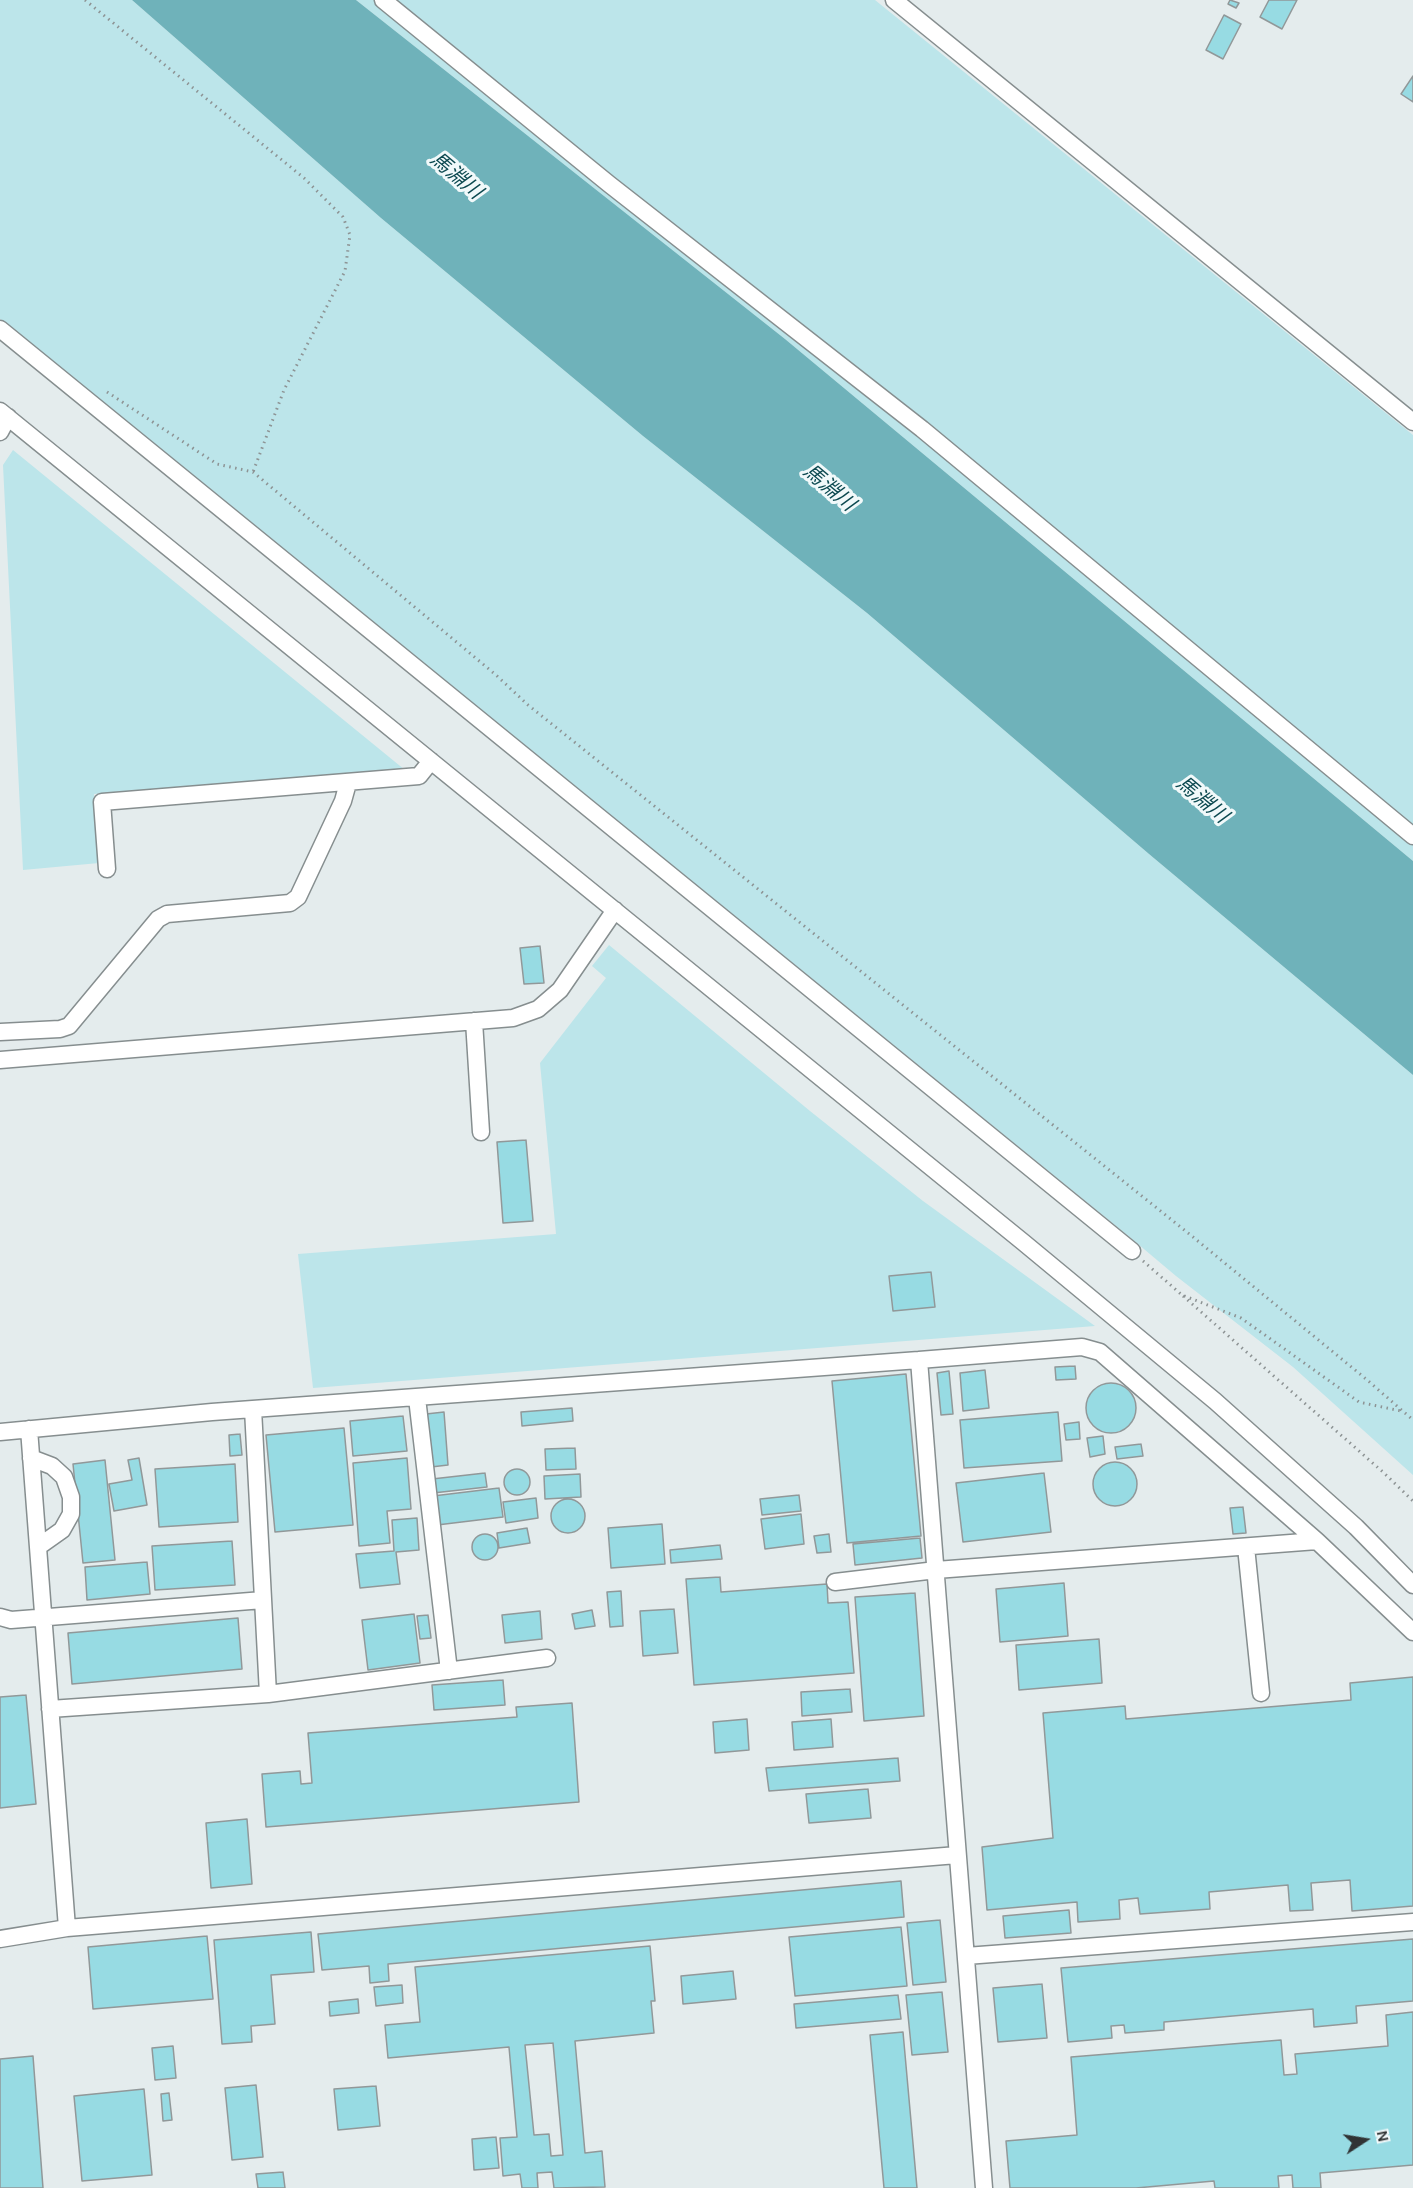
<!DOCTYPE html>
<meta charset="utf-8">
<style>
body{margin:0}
#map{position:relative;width:1413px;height:2188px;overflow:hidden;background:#e4eced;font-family:Karla,sans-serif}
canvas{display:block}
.north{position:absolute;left:1335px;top:2110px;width:60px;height:60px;-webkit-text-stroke:4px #f1f9fa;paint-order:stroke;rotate:78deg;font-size:16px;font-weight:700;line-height:24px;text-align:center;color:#313435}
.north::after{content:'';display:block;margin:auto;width:21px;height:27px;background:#313435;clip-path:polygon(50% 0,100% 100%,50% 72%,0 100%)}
</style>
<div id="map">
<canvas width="1413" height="2188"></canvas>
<div class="north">N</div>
</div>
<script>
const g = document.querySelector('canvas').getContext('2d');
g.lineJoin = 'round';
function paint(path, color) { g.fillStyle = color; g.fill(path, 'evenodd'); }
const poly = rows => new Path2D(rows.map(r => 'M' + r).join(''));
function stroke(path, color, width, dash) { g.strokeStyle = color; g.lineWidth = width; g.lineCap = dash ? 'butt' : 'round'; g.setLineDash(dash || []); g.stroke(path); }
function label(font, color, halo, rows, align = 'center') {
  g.font = font + ' Karla,"Noto Sans JP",sans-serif'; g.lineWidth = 6; g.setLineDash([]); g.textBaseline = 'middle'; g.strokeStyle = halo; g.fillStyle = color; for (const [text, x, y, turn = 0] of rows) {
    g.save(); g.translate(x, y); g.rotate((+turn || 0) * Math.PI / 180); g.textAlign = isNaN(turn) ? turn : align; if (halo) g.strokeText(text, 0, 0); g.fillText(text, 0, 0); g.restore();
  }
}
paint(poly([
 [0,0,132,0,381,218,643,436,867,613,1149,854,1413,1075,1413,1475,1293,1367,1176,1276,1132,1239,0,319],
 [356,0,875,0,1413,435,1413,861,785,339],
 [13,450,405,770,94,794,99,863,23,870,3,465],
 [609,945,810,1111,923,1201,1095,1326,313,1388,298,1254,556,1234,540,1063,606,978,592,966]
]), '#bce5ea');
paint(poly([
 [132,0,356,0,785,339,1413,861,1413,1075,1149,854,867,613,643,436,381,218]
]), '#6fb2ba');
const building = poly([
 [1230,0,1239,3,1236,8,1228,4,1230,0],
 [1269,0,1297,0,1282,29,1260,17,1269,0],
 [1224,15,1241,24,1223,59,1206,50,1224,15],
 [1413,76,1413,102,1401,94,1413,76],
 [540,946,544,983,524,984,520,948,540,946],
 [526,1140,533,1221,503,1223,497,1142,526,1140],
 [931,1272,935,1307,893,1311,889,1276,931,1272],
 [1075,1366,1076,1379,1056,1380,1055,1367,1075,1366],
 [985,1370,989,1408,963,1411,960,1373,985,1370],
 [949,1371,953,1414,941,1415,937,1373,949,1371],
 [906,1374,921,1536,847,1543,832,1381,906,1374],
 '1086 1408a25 25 0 1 1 50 0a25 25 0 1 1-50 0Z',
 [572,1408,573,1421,522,1426,521,1412,572,1408],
 [444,1412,448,1465,431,1467,426,1414,444,1412],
 [1058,1412,1062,1461,964,1468,960,1420,1058,1412],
 [403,1416,407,1451,353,1456,350,1421,403,1416],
 [1079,1422,1080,1439,1066,1440,1064,1424,1079,1422],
 [344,1428,353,1525,275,1532,266,1435,344,1428],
 [240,1434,242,1455,230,1456,229,1435,240,1434],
 [1103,1436,1105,1454,1090,1457,1087,1438,1103,1436],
 [1141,1444,1143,1456,1117,1459,1115,1447,1141,1444],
 [575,1448,576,1469,546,1470,545,1449,575,1448],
 [139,1458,147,1505,114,1511,109,1484,132,1480,128,1460,139,1458],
 [407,1458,411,1509,387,1511,390,1543,359,1546,353,1463,407,1458],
 [105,1460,115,1560,83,1563,73,1464,105,1460],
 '1093 1484a22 22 0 1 1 44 0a22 22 0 1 1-44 0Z',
 [235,1464,238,1522,159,1527,155,1469,235,1464],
 '504 1482a13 13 0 1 1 26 0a13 13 0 1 1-26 0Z',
 [485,1473,487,1487,433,1493,432,1479,485,1473],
 [1044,1473,1051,1532,963,1542,956,1483,1044,1473],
 [580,1474,581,1497,545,1499,544,1476,580,1474],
 [499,1488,503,1517,437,1525,433,1496,499,1488],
 [799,1495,801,1511,762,1515,760,1499,799,1495],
 [536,1498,538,1518,506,1523,503,1502,536,1498],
 '551 1516a17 17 0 1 1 34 0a17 17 0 1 1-34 0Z',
 [1243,1507,1246,1533,1233,1534,1230,1508,1243,1507],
 [801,1514,804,1544,765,1549,761,1519,801,1514],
 [417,1518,419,1550,396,1552,400,1584,360,1588,356,1554,394,1551,392,1520,417,1518],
 [662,1524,665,1564,611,1568,608,1528,662,1524],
 [527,1528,530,1543,499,1548,497,1533,527,1528],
 [829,1534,831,1552,817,1553,814,1536,829,1534],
 '472 1547a13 13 0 1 1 26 0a13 13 0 1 1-26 0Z',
 [920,1538,922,1558,855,1565,853,1544,920,1538],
 [232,1541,235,1585,155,1590,152,1546,232,1541],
 [720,1545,722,1559,671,1563,670,1550,720,1545],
 [147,1562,150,1594,87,1600,85,1567,147,1562],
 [720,1577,721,1592,827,1584,828,1603,848,1602,854,1673,694,1685,686,1579,720,1577],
 [1064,1583,1068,1636,1000,1642,996,1589,1064,1583],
 [621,1591,623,1626,610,1627,607,1592,621,1591],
 [915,1593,924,1716,864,1721,855,1597,915,1593],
 [674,1609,678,1653,643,1656,640,1611,674,1609],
 [592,1610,595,1626,575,1629,572,1614,592,1610],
 [540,1611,542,1639,505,1643,502,1615,540,1611],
 [414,1614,420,1663,368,1670,362,1620,414,1614],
 [428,1615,431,1638,420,1639,417,1616,428,1615],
 [238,1618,242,1669,72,1684,68,1633,238,1618],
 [1099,1639,1102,1683,1019,1690,1016,1645,1099,1639],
 [1413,1677,1413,1906,1352,1911,1350,1880,1311,1883,1313,1910,1290,1911,1288,1885,1209,1892,1210,1909,1140,1914,1138,1898,1119,1900,1120,1919,1078,1922,1077,1902,987,1910,982,1847,1053,1838,1043,1713,1125,1706,1126,1719,1351,1700,1350,1683,1413,1677],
 [503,1680,505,1705,434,1710,432,1685,503,1680],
 [850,1689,852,1712,802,1716,801,1692,850,1689],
 [26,1695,36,1804,0,1808,0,1697,26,1695],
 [572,1703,579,1802,266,1827,262,1774,300,1771,301,1784,312,1783,308,1733,517,1717,516,1707,572,1703],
 [747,1719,749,1750,715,1753,713,1722,747,1719],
 [831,1719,833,1747,794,1750,792,1722,831,1719],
 [898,1758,900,1781,769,1791,766,1768,898,1758],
 [868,1789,871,1818,809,1823,806,1794,868,1789],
 [247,1819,252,1884,211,1888,206,1823,247,1819],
 [901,1881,904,1917,388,1964,389,1981,370,1983,369,1966,322,1970,318,1934,901,1881],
 [1069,1910,1071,1933,1005,1938,1003,1916,1069,1910],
 [940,1920,946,1982,913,1985,907,1923,940,1920],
 [901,1927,907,1986,795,1996,789,1937,901,1927],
 [311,1932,314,1972,271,1975,275,2024,251,2026,252,2042,222,2044,214,1940,311,1932],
 [207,1936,213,1999,93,2009,88,1947,207,1936],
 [1413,1939,1413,2001,1356,2006,1357,2023,1314,2027,1313,2009,1164,2022,1164,2030,1125,2033,1124,2025,1111,2026,1112,2038,1068,2042,1061,1968,1413,1939],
 [650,1946,655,2001,651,2001,654,2033,575,2041,585,2153,602,2151,605,2187,554,2188,552,2172,537,2173,538,2188,522,2188,520,2174,503,2176,500,2138,517,2137,509,2047,388,2058,385,2025,420,2022,415,1967,650,1946],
 [553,2043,563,2155,551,2156,549,2134,534,2135,525,2045,553,2043],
 [733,1971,736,1999,683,2004,681,1976,733,1971],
 [1042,1984,1047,2038,998,2042,993,1988,1042,1984],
 [402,1985,403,2003,376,2006,374,1987,402,1985],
 [942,1992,948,2052,912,2055,906,1995,942,1992],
 [898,1995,901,2019,796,2028,794,2004,898,1995],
 [358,1999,359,2013,330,2016,329,2002,358,1999],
 [1413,2012,1413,2165,1320,2173,1321,2188,1293,2188,1292,2175,1278,2176,1279,2188,1215,2188,1214,2181,1136,2188,1010,2188,1006,2141,1077,2135,1071,2057,1281,2040,1284,2075,1297,2074,1295,2054,1388,2046,1386,2015,1413,2012],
 [903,2032,917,2188,884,2188,870,2035,903,2032],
 [173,2046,176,2078,155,2080,152,2048,173,2046],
 [33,2056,43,2188,0,2188,0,2059,33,2056],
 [256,2085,263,2157,232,2160,225,2088,256,2085],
 [376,2086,380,2126,338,2130,334,2089,376,2086],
 [144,2089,152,2175,82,2181,74,2096,144,2089],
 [169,2093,172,2120,163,2121,161,2094,169,2093],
 [496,2137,499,2168,474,2170,472,2139,496,2137],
 [283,2172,285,2188,258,2188,256,2174,283,2172]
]);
paint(building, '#97dbe3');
stroke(building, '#919899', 1.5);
const minor = poly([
 [383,0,609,184,922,429,1413,836],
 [894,0,1413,422],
 [0,329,1132,1251],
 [0,411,1023,1242,1215,1401,1356,1527,1413,1585],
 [0,432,8,417],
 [107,869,102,802,419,776,431,761],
 [474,1021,481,1132],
 [0,1032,60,1029,69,1026,158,919,167,914,290,903,298,897,343,801,348,783],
 [0,1060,513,1018,538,1009,560,990,615,910],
 [919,1360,1082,1347,1100,1352,1317,1541,1413,1632],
 [417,1398,449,1671],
 [253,1409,268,1694],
 [29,1429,67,1928],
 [0,1432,212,1412,919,1360,984,2188],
 [31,1458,52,1466,64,1477,71,1497,71,1514,62,1530,38,1547],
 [1246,1547,1261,1693],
 [835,1582,936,1570,1317,1541],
 [0,1617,11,1620,263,1600],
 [50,1709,268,1694,547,1658],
 [0,1939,67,1928,957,1855],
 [966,1956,1413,1922]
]);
stroke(minor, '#868e8f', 19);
stroke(poly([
 [85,0,304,178,343,217,350,235,345,271,284,390,253,472],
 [107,392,217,464,253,472,496,675,528,705,1193,1237,1366,1379,1413,1420],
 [1143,1261,1182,1295,1241,1318,1359,1402,1401,1411],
 [1183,1296,1384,1473,1413,1501]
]), '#8d9394', 3, [1.5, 4.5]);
stroke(minor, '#fff', 16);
label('italic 20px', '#0c4950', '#f1f9fa', [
 ["馬淵川",456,176,40],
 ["馬淵川",829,488,40],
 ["馬淵川",1202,800,40]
]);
</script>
